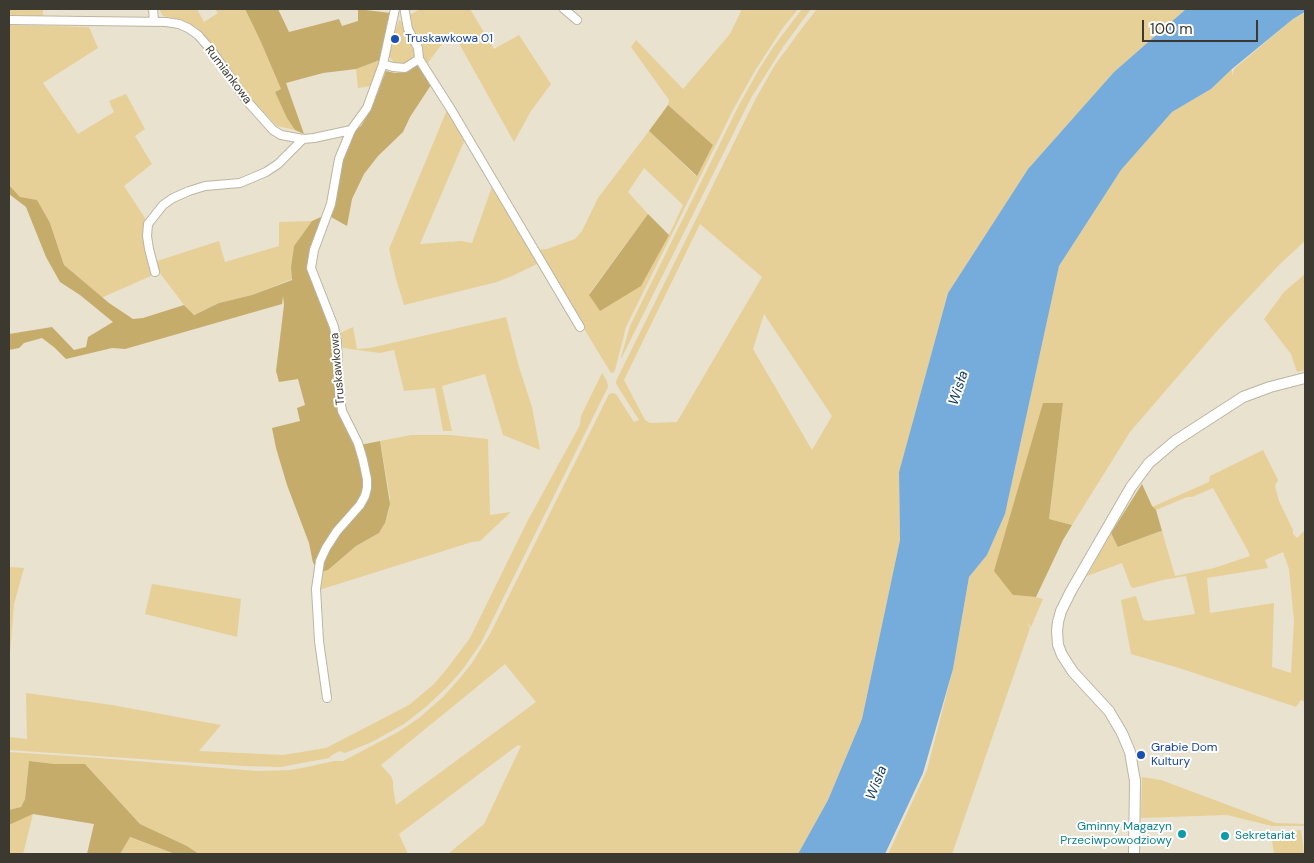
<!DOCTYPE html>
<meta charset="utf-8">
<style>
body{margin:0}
#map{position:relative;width:1314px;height:863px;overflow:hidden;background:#e9e2cf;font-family:"DM Sans",sans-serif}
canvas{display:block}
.frame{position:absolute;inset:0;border:10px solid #3c3931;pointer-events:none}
.scale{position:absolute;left:1142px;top:20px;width:116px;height:22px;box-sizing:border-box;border:2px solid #3c3931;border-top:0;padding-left:6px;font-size:15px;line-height:18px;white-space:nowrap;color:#3c3931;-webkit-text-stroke:4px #fff;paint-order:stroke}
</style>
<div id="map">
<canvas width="1314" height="863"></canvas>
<div class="frame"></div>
<div class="scale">100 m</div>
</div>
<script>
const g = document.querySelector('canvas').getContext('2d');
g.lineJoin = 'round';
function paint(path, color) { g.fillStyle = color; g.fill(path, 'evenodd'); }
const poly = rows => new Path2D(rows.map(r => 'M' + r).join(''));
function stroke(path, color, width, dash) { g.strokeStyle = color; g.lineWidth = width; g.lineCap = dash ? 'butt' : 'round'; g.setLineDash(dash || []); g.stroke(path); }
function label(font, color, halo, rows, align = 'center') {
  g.font = font + ' "DM Sans",sans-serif'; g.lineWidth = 4; g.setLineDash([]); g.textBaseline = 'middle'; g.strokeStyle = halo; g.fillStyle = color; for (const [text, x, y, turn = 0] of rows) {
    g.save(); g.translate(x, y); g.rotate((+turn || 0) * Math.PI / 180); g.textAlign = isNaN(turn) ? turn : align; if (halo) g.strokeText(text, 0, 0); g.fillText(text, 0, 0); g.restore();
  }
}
paint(poly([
 [9,9,43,9,43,16,9,17],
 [159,9,197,9,204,22,218,13,215,9,245,9,260,40,281,89,275,92,295,130,277,126,252,101,215,48,196,27,182,20,163,16],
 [420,9,470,9,494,49,519,35,551,84,531,111,514,142,452,31,427,64,423,58,422,49,412,28,408,16],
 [742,9,798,9,782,29,756,69,734,108,626,327,615,370,614,372,611,373,536,250,547,249,575,239,582,231,598,198,649,131,696,176,713,145,668,105,669,100,631,47,636,40,683,89,730,34],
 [644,168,683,205,669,235,589,294,648,214,628,192],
 [802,9,811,9,783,47,751,98,622,357,621,357,630,326,738,107,758,71,774,46],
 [817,9,1186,9,1114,72,1028,169,948,293,899,472,900,540,862,719,828,800,798,854,448,854,484,824,521,746,518,745,399,834,408,854,199,854,187,846,140,824,85,764,55,764,29,761,25,799,21,807,9,810,9,752,99,758,257,771,290,770,307,767,334,761,343,761,398,732,419,718,443,697,460,678,472,663,490,634,609,394,613,393,616,394,634,422,639,420,618,387,616,383,617,379,755,100,775,65,802,28],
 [700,224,762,277,677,422,650,423,645,420,624,380],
 [764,314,832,416,812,450,753,349],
 [505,664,536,702,396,805,393,787,393,781,391,776,381,765],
 [1305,13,1305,241,1280,264,1217,331,1130,432,1072,525,1049,519,1063,403,1043,403,1013,595,1036,597,1043,599,1031,627,1027,622,1030,628,1021,654,952,854,888,854,927,770,953,669,969,577,987,555,1005,514,1059,266,1121,170,1172,112,1211,89,1232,69,1232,76,1234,69,1293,19],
 [399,20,401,21,414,51,414,57,411,60,403,65,395,64,389,56,393,41,399,42,399,39,395,38,396,36,394,35],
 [9,25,89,27,98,48,43,83,78,134,114,112,109,101,126,94,145,129,135,136,152,164,124,186,145,218,146,252,153,275,101,298,64,265,50,223,20,197,9,185],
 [380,60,371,86,358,88,356,69],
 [447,110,465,139,420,244,461,241,472,243,493,184,539,263,512,276,497,282,404,305,396,279,389,249],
 [312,221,294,246,291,267,292,279,252,295,219,303,193,315,184,305,159,272,154,262,219,241,225,262,279,246,279,222],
 [1305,274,1305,370,1297,372,1291,354,1264,319,1284,292],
 [506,317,519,367,532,407,540,450,503,435,485,374,442,386,452,431,443,431,435,388,404,391,394,350,380,353,343,348,340,333,353,327,357,349,370,348],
 [602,373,607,381,608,387,481,643,463,669,449,685,427,706,404,724,372,742,345,753,340,751,332,755,329,758,281,767,244,766,9,750,9,737,27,739,26,693,112,705,221,725,199,751,283,755,326,748,409,705,434,684,446,670,470,638,527,522,580,425,581,416],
 [411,435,450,435,488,439,490,515,511,512,480,541,472,542,319,590,321,572,328,570,356,546,379,533,385,523,389,510,390,498,380,441],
 [1263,450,1278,480,1275,486,1279,501,1293,530,1293,534,1297,538,1305,530,1305,702,1301,700,1296,707,1179,668,1131,654,1121,600,1136,596,1143,619,1147,621,1195,614,1186,576,1163,580,1133,588,1131,587,1122,563,1087,576,1111,533,1119,547,1158,532,1162,531,1175,576,1214,568,1250,556,1248,551,1213,488,1192,497,1187,497,1156,510,1152,507,1209,482,1210,476],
 [1283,552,1289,569,1294,621,1291,673,1272,667,1274,603,1210,613,1207,578,1268,568,1265,560],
 [9,567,24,568,14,604,9,666],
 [152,584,241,599,237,637,145,614],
 [1142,777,1161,780,1276,823,1305,824,1305,826,1272,826,1227,815,1141,818],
 [33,814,23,854,9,854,9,825],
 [1301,830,1304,854,1274,854,1271,833],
 [129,837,175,854,120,854]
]), '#e6d098');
paint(poly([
 [245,9,278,9,289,32,339,19,342,26,358,21,358,9,390,13,380,60,356,69,323,73,286,83,304,134,295,130,287,118,275,92,281,89,260,40],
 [420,64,431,85,410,117,403,132,378,156,364,174,352,199,347,226,331,217,340,172,347,145,352,132,361,126,372,107,386,71,395,73,405,72],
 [668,105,713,145,697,176,649,131],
 [9,185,20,197,37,200,50,223,64,265,109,303,133,319,143,318,184,305,194,315,219,303,252,295,292,280,291,267,294,246,312,221,323,216,310,269,334,338,336,374,355,446,380,441,390,504,385,523,379,533,356,546,328,570,321,572,313,563,309,543,287,485,276,448,272,428,300,421,297,408,305,405,298,379,279,382,276,371,284,305,283,296,282,304,125,349,112,348,66,359,55,348,42,338,24,343,19,348,9,350,9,334,52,327,74,350,86,347,88,337,113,322,80,295,60,282,46,257,26,207,9,194],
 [648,214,669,235,641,286,600,311,589,295],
 [1043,403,1063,403,1049,519,1072,525,1063,540,1036,597,1013,595,994,571],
 [1142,484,1152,506,1156,510,1162,531,1158,532,1118,547,1111,533],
 [29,761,55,764,85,764,140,824,187,846,199,854,175,854,130,837,120,854,87,854,94,824,33,814,9,825,9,810,21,807,25,799]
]), '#c5ac6b');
paint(poly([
 [1186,9,1305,9,1305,12,1293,19,1232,69,1211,89,1172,112,1121,170,1059,266,1005,514,987,555,969,577,953,669,923,773,885,854,798,854,828,800,862,719,900,540,899,472,948,293,1028,169,1114,72]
]), '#76acdb');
const minor = poly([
 [153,9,154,21],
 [564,9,577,20],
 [9,20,166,22,179,24,188,28,198,35,211,50,247,101,273,130,281,135,303,139,314,138,351,130],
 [419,59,452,111,580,327],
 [383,64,393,67,405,68,419,59,418,48,408,29,405,12],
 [155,272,149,249,147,236,148,224,163,205,173,198,189,191,205,186,240,183,266,172,278,164,303,139],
 [327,698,319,641,316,589,320,561,326,548,337,531,360,505,365,496,367,488,367,479,363,460,358,443,342,411,339,390,337,342,334,327,311,268,314,250,331,204,339,159,351,130,367,108,383,64,395,9]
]);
const tertiary = poly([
 [1134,854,1135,781,1130,752,1122,733,1109,711,1073,672,1062,655,1058,645,1057,631,1058,622,1061,611,1071,591,1131,487,1149,463,1175,441,1243,397,1270,387,1305,378]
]);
stroke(minor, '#bcb5a3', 10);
stroke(tertiary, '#bcb5a3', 12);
stroke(minor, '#fff', 8);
stroke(tertiary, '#fff', 10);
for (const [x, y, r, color] of [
 [395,39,5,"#1a4fb4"],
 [1141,755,5,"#1a4fb4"],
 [1182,834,5,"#0f9aa8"],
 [1225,836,5,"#0f9aa8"]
]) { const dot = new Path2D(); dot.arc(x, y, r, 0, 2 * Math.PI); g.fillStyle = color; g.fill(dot); stroke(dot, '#fff', 2); }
label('12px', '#164399', '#fff', [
 ["Truskawkowa 01",405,39],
 ["Grabie Dom",1151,748],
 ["Kultury",1151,762]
], 'left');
label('12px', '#3c3931', '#fff', [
 ["Rumiankowa",228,75,53],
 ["Truskawkowa",338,369,-95]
]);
label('12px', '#0d838f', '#fff', [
 ["Gminny Magazyn",1172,827],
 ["Przeciwpowodziowy",1172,841],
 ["Sekretariat",1235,836,"left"]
], 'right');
label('italic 14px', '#143d5d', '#fff', [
 ["Wisła",959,388,-72],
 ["Wisła",877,783,-69]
]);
</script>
